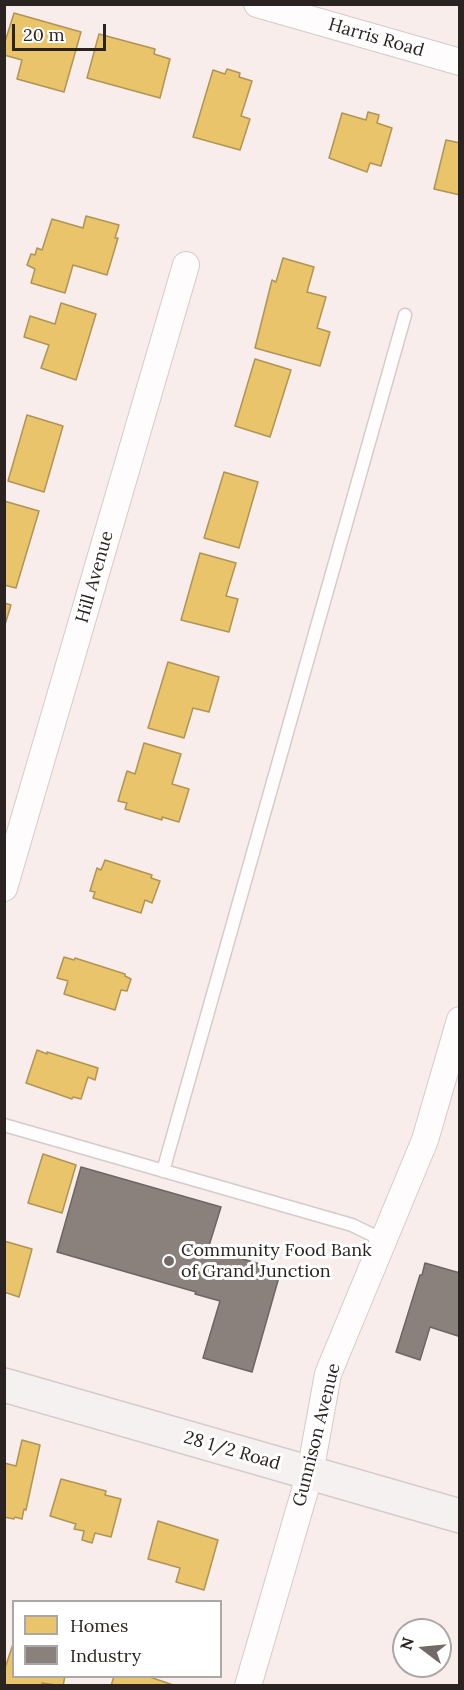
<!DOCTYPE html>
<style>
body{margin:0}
#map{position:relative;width:464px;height:1690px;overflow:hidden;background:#f8edeb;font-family:Lora,serif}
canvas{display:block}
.frame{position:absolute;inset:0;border:6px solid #2b2322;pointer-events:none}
.legend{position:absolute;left:12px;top:1600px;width:210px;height:78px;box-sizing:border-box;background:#fff;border:2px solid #aaa7a7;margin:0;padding:8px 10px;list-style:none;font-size:18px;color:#2b2322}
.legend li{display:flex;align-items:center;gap:12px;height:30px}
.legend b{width:30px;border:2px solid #aaa7a7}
.north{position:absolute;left:392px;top:1618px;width:60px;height:60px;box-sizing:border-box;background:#fff;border:2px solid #aaa7a7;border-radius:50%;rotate:286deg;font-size:16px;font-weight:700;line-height:24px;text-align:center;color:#2b2322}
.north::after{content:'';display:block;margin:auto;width:21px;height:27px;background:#736a68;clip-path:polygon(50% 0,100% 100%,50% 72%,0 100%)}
.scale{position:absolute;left:12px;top:24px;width:94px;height:27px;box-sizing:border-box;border:3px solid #2b2322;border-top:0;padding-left:8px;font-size:18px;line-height:21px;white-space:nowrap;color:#2b2322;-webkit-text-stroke:4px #fff;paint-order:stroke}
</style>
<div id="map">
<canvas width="464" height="1690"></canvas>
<div class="frame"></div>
<ul class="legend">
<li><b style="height:16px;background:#e9c46a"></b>Homes</li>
<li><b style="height:16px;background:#8a817c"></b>Industry</li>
</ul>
<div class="north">N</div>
<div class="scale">20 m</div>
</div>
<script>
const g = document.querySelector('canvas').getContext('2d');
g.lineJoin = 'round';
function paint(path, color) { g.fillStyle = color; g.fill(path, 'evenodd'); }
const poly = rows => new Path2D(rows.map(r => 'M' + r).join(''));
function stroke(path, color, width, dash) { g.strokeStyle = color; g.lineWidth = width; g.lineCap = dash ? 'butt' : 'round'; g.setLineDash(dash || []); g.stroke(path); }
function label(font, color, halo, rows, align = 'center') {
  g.font = font + ' Lora,serif'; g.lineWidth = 6; g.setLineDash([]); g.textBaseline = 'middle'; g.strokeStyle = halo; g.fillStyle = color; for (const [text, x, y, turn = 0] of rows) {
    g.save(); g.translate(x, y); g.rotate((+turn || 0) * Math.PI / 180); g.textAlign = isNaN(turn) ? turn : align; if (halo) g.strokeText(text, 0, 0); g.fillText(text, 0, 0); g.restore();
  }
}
const homes = poly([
 [14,13,81,32,64,92,17,79,22,60,4,55,4,45,14,13],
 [99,34,155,49,154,54,170,59,160,98,87,78,99,34],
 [227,69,240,73,239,77,252,81,241,116,250,119,240,150,193,137,213,70,225,74,227,69],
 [368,112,379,115,377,123,392,128,381,166,370,163,367,172,329,158,342,113,366,120,368,112],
 [446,140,460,143,460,195,434,189,446,140],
 [86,216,119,225,115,238,118,238,107,275,73,265,65,293,31,283,35,269,27,265,31,254,35,255,37,248,42,250,52,219,83,228,86,216],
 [283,258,314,267,307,292,326,297,317,328,330,332,320,366,255,348,272,280,276,282,283,258],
 [61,303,96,314,76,380,41,368,49,345,24,337,30,316,55,324,61,303],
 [255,359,291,370,270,437,235,426,255,359],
 [27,415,63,426,44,492,8,481,27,415],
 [224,472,258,482,239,548,204,538,224,472],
 [4,501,39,511,16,588,4,585,4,501],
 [200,553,236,563,226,596,238,599,229,632,181,620,200,553],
 [4,603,11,605,4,628,4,603],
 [168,662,219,677,209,712,193,708,184,738,148,728,168,662],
 [144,743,181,754,172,784,189,789,179,822,162,817,162,820,125,809,127,803,118,801,127,771,135,774,144,743],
 [105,860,152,875,151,878,160,881,152,903,145,900,141,913,93,898,95,892,90,891,97,868,101,870,105,860],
 [64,957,74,960,75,958,125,974,125,976,131,979,127,991,121,990,115,1010,64,994,68,981,57,978,64,957],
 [37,1050,47,1054,47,1052,98,1068,95,1080,88,1077,81,1099,73,1097,72,1099,26,1083,37,1050],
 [43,1154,76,1165,62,1213,28,1203,43,1154],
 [4,1241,32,1249,19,1297,4,1292,4,1241],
 [22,1440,40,1445,26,1510,24,1509,22,1519,15,1517,14,1519,4,1517,4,1463,16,1466,22,1440],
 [61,1479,106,1491,105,1495,121,1499,111,1537,95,1533,92,1543,82,1540,84,1531,74,1529,76,1524,50,1516,61,1479],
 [158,1521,218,1540,204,1590,176,1582,180,1568,148,1559,158,1521],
 [14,1641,14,1676,65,1676,63,1686,42,1683,42,1686,11,1686,4,1684,4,1671,14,1641],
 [114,1676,147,1676,176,1686,111,1686,114,1676]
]);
paint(homes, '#e9c46a');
stroke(homes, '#b09454', 1.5);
const industry = poly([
 [81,1167,221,1207,208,1249,281,1270,252,1372,203,1358,220,1301,195,1294,196,1292,57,1252,81,1167],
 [425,1263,460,1273,460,1334,458,1336,430,1327,420,1360,396,1352,420,1275,422,1275,425,1263]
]);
paint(industry, '#8a817c');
stroke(industry, '#6e6561', 1.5);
const lane = poly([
 [4,1125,352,1225,383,1240],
 [163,1171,405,315]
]);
const street = poly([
 [257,4,460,62],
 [4,888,186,265],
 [248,1686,310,1473,328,1374,425,1140,460,1020]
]);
const secondary = poly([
 [4,1385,460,1516]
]);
stroke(lane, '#d4cbca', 15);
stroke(street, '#d4cbca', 28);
stroke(secondary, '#d4cbca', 36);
stroke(lane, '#fefcfc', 12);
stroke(street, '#fefcfc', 26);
stroke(secondary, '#f6f1f1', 33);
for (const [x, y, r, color] of [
 [169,1261,6,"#736a68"]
]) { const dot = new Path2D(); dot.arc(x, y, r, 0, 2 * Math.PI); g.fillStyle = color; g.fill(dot); stroke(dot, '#fff', 2); }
label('18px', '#2b2322', '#fff', [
 ["Harris Road",376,38,16],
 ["Hill Avenue",95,577,-74],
 ["Gunnison Avenue",317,1435,-76],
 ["28 1/2 Road",232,1451,16]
]);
label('18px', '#2b2322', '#fff', [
 ["Community Food Bank",181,1251],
 ["of Grand Junction",181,1272]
], 'left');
</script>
